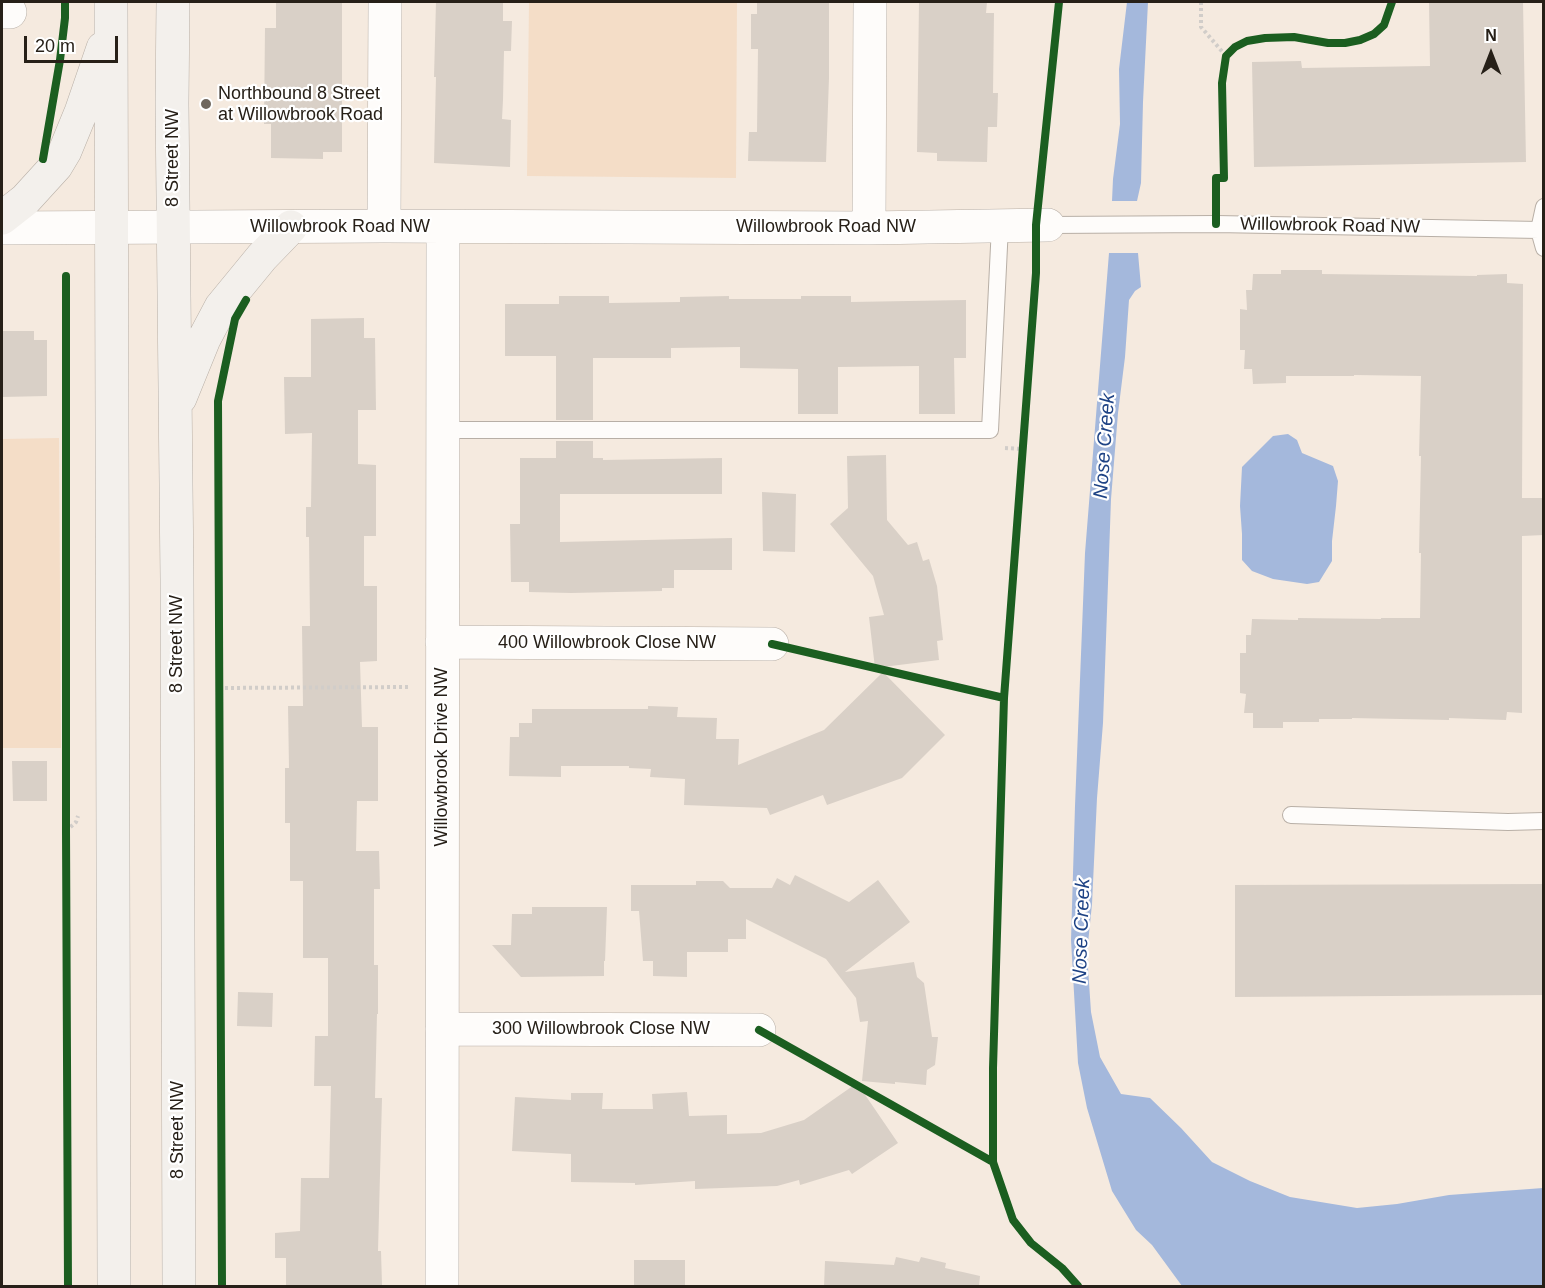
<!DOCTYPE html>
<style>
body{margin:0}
#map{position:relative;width:1545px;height:1288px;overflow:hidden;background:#f5eadf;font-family:Helvetica,sans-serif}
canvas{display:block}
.frame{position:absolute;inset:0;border:3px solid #272018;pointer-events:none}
.north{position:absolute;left:1461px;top:24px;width:60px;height:60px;-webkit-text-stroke:4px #fff;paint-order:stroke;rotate:0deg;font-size:16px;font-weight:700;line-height:24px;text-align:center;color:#272018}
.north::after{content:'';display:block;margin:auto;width:21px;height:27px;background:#272018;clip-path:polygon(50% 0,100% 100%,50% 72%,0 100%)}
.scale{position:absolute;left:24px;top:36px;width:94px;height:27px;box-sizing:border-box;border:3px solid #272018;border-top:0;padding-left:8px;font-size:18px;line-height:21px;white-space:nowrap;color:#272018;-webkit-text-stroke:4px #fff;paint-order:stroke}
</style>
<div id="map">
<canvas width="1545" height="1288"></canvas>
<div class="frame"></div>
<div class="north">N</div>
<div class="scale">20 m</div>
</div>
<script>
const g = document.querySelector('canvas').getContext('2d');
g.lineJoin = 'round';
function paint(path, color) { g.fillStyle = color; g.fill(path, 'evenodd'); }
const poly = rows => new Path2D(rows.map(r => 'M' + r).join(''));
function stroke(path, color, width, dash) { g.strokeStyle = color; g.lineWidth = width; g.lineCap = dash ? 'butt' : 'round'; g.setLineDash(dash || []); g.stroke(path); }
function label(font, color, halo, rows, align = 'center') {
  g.font = font + ' Helvetica,sans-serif'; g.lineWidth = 4.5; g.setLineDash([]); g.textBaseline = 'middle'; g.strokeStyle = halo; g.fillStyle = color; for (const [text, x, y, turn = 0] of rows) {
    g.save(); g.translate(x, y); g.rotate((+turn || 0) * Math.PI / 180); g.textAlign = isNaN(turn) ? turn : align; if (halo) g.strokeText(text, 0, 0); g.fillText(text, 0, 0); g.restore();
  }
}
paint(poly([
 [529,2,737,2,736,178,527,176],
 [59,438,61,748,2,748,2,439]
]), '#f4ddc7');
paint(poly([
 [1127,2,1148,2,1143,102,1141,183,1137,201,1112,201,1113,179,1120,124,1119,69],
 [1109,253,1138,253,1141,287,1135,291,1129,300,1125,357,1118,413,1111,499,1103,723,1097,798,1092,904,1087,953,1091,1012,1100,1057,1121,1094,1150,1098,1181,1128,1212,1162,1250,1181,1290,1197,1357,1208,1397,1204,1449,1195,1543,1188,1543,1286,1182,1286,1152,1245,1136,1230,1112,1191,1087,1108,1078,1063,1071,940,1075,806,1085,553],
 [1288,434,1297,440,1302,453,1333,466,1338,481,1336,506,1332,541,1332,561,1319,582,1307,584,1273,579,1252,571,1242,560,1242,534,1240,506,1242,467,1273,436]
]), '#a4b8dc');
paint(poly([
 [276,2,342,2,342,152,323,152,323,159,271,158,271,124,264,124,265,28,276,28],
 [436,2,503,2,503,21,512,21,511,51,504,51,503,100,502,119,511,120,510,167,434,163,436,77,434,77],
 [757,2,829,2,829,78,826,162,748,161,749,132,757,132,758,49,751,49,751,14,757,14],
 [919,2,987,2,986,13,994,13,993,93,998,93,997,127,988,127,987,162,937,161,937,153,917,152],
 [1429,2,1523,2,1526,162,1254,167,1252,62,1301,61,1302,68,1430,66],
 [1281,270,1322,270,1322,274,1477,276,1477,275,1507,274,1507,283,1523,284,1522,498,1544,498,1544,535,1522,536,1522,713,1507,712,1506,720,1449,718,1449,720,1352,718,1352,719,1319,719,1319,722,1283,722,1283,728,1253,728,1253,713,1244,713,1246,694,1240,693,1240,653,1246,653,1246,635,1251,635,1252,619,1298,620,1298,618,1381,619,1381,618,1420,618,1421,553,1419,553,1421,456,1419,456,1421,376,1354,375,1354,376,1286,376,1286,383,1253,384,1252,369,1244,369,1245,350,1240,350,1240,309,1247,310,1246,290,1252,290,1253,274,1281,274],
 [559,296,609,296,609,303,680,302,680,297,729,296,729,299,801,299,801,296,851,296,851,302,966,300,966,358,954,358,955,414,919,414,919,366,838,367,838,414,798,414,798,369,740,368,740,347,671,348,671,358,593,358,593,420,556,420,556,356,505,356,505,304,559,304],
 [364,318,364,338,375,338,376,410,358,410,358,464,376,465,376,536,364,536,364,586,377,586,377,661,360,662,362,727,378,727,378,801,357,801,356,851,379,851,380,889,374,889,374,965,378,965,378,1014,377,1014,375,1098,382,1098,378,1251,381,1251,382,1285,286,1286,286,1258,275,1258,275,1233,300,1231,301,1178,329,1178,331,1086,314,1086,315,1036,328,1036,328,958,303,958,303,881,290,881,290,823,285,823,285,768,289,768,288,706,303,706,302,626,310,626,309,537,306,537,306,507,311,507,312,433,285,434,284,377,311,377,311,319],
 [2,331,34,331,34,340,47,340,47,396,2,397],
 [556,441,593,441,593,458,603,458,603,460,722,458,722,494,560,494,560,542,732,538,732,570,674,570,674,588,662,588,662,591,571,593,529,592,529,582,511,582,510,524,520,524,520,458,556,458],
 [886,455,887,520,908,545,917,542,923,561,929,559,937,586,943,640,937,641,939,660,875,668,869,617,884,615,873,576,830,524,848,508,847,456],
 [762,492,796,494,795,552,763,551],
 [883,672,945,735,902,778,827,805,823,795,770,815,767,808,684,805,685,779,650,777,651,769,629,768,629,766,561,766,561,777,509,776,510,737,519,737,519,723,532,723,532,709,648,709,648,706,678,707,677,717,717,718,716,739,739,739,738,765,824,730],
 [12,761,47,761,47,801,13,801],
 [795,875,849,902,878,880,910,922,845,972,914,962,917,977,924,983,932,1037,938,1037,935,1065,927,1070,926,1085,895,1082,895,1084,862,1081,868,1021,860,1022,856,998,826,959,746,919,746,939,728,939,728,952,687,952,687,977,653,976,653,961,643,961,639,911,631,911,631,885,696,885,696,881,723,881,730,888,772,888,777,878,790,885],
 [1544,884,1544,995,1235,997,1235,885],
 [532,907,607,907,605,961,604,961,604,976,521,977,492,945,511,945,512,914,532,914],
 [238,992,273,993,272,1027,237,1026],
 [857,1083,898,1143,852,1174,849,1170,800,1185,799,1180,777,1186,695,1189,695,1181,635,1185,635,1183,571,1182,571,1154,512,1151,515,1097,571,1100,571,1093,603,1093,602,1109,653,1109,652,1094,687,1092,689,1116,727,1115,727,1134,761,1133,804,1120],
 [896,1257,919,1262,921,1257,946,1263,945,1268,980,1276,979,1287,824,1287,825,1261,894,1265],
 [634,1260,685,1260,685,1287,634,1287]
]), '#d9d0c7');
const service = poly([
 [1544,207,1539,230,1544,248],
 [1048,225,1216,224,1539,230],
 [443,430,990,430,1000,226],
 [1291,815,1508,822,1544,821]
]);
const minor = poly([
 [2,12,10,12],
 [384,226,385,2],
 [2,228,384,226,869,228,1048,225],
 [869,228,870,2],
 [442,642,772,644],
 [442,1029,759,1030],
 [442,1286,443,227]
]);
const secondary = poly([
 [111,2,114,1286],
 [173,2,172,103,177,579,179,1286],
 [2,218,25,200,56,166,65,151,81,112,103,48],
 [180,398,204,339,221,307,262,257,291,227]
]);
stroke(service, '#b8afa6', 18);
stroke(minor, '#b8afa6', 34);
stroke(secondary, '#b8afa6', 34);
stroke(poly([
 [1201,2,1201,27,1226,56],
 [1005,448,1023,449],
 [219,688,410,687],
 [66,831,76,822,78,816]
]), '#d1cdc9', 4, [3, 3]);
stroke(service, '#fefcfa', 16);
stroke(minor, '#fefcfa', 33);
stroke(secondary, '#f3f0ec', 33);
stroke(poly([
 [1059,2,1036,225,1036,273,1004,698,993,1068,993,1162,1013,1220,1031,1243,1062,1268,1078,1286],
 [43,159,60,60,65,18,65,2],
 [1216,224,1216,178,1224,178,1222,83,1226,56,1235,47,1247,41,1265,38,1294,37,1328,43,1345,43,1360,40,1374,34,1384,25,1392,2],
 [66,276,66,831,68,1286],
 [772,644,1004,698],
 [759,1030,993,1162],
 [222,1286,218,401,235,319,246,300]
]), '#1b5e20', 8);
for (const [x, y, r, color] of [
 [206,104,6,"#6f675e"]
]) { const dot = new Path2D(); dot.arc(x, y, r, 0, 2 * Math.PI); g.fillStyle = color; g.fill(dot); stroke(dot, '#fff', 2); }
label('18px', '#272018', '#fff', [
 ["Northbound 8 Street",218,94],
 ["at Willowbrook Road",218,115]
], 'left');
label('18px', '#272018', '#fff', [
 ["8 Street NW",173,158,-90],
 ["Willowbrook Road NW",1330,226,1],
 ["Willowbrook Road NW",340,227],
 ["Willowbrook Road NW",826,227],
 ["400 Willowbrook Close NW",607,643],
 ["8 Street NW",177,644,-90],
 ["Willowbrook Drive NW",442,757,-90],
 ["300 Willowbrook Close NW",601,1029],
 ["8 Street NW",178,1130,-90]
]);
label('italic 20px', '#1e4385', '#fff', [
 ["Nose Creek",1105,446,-86],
 ["Nose Creek",1082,931,-88]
]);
</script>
